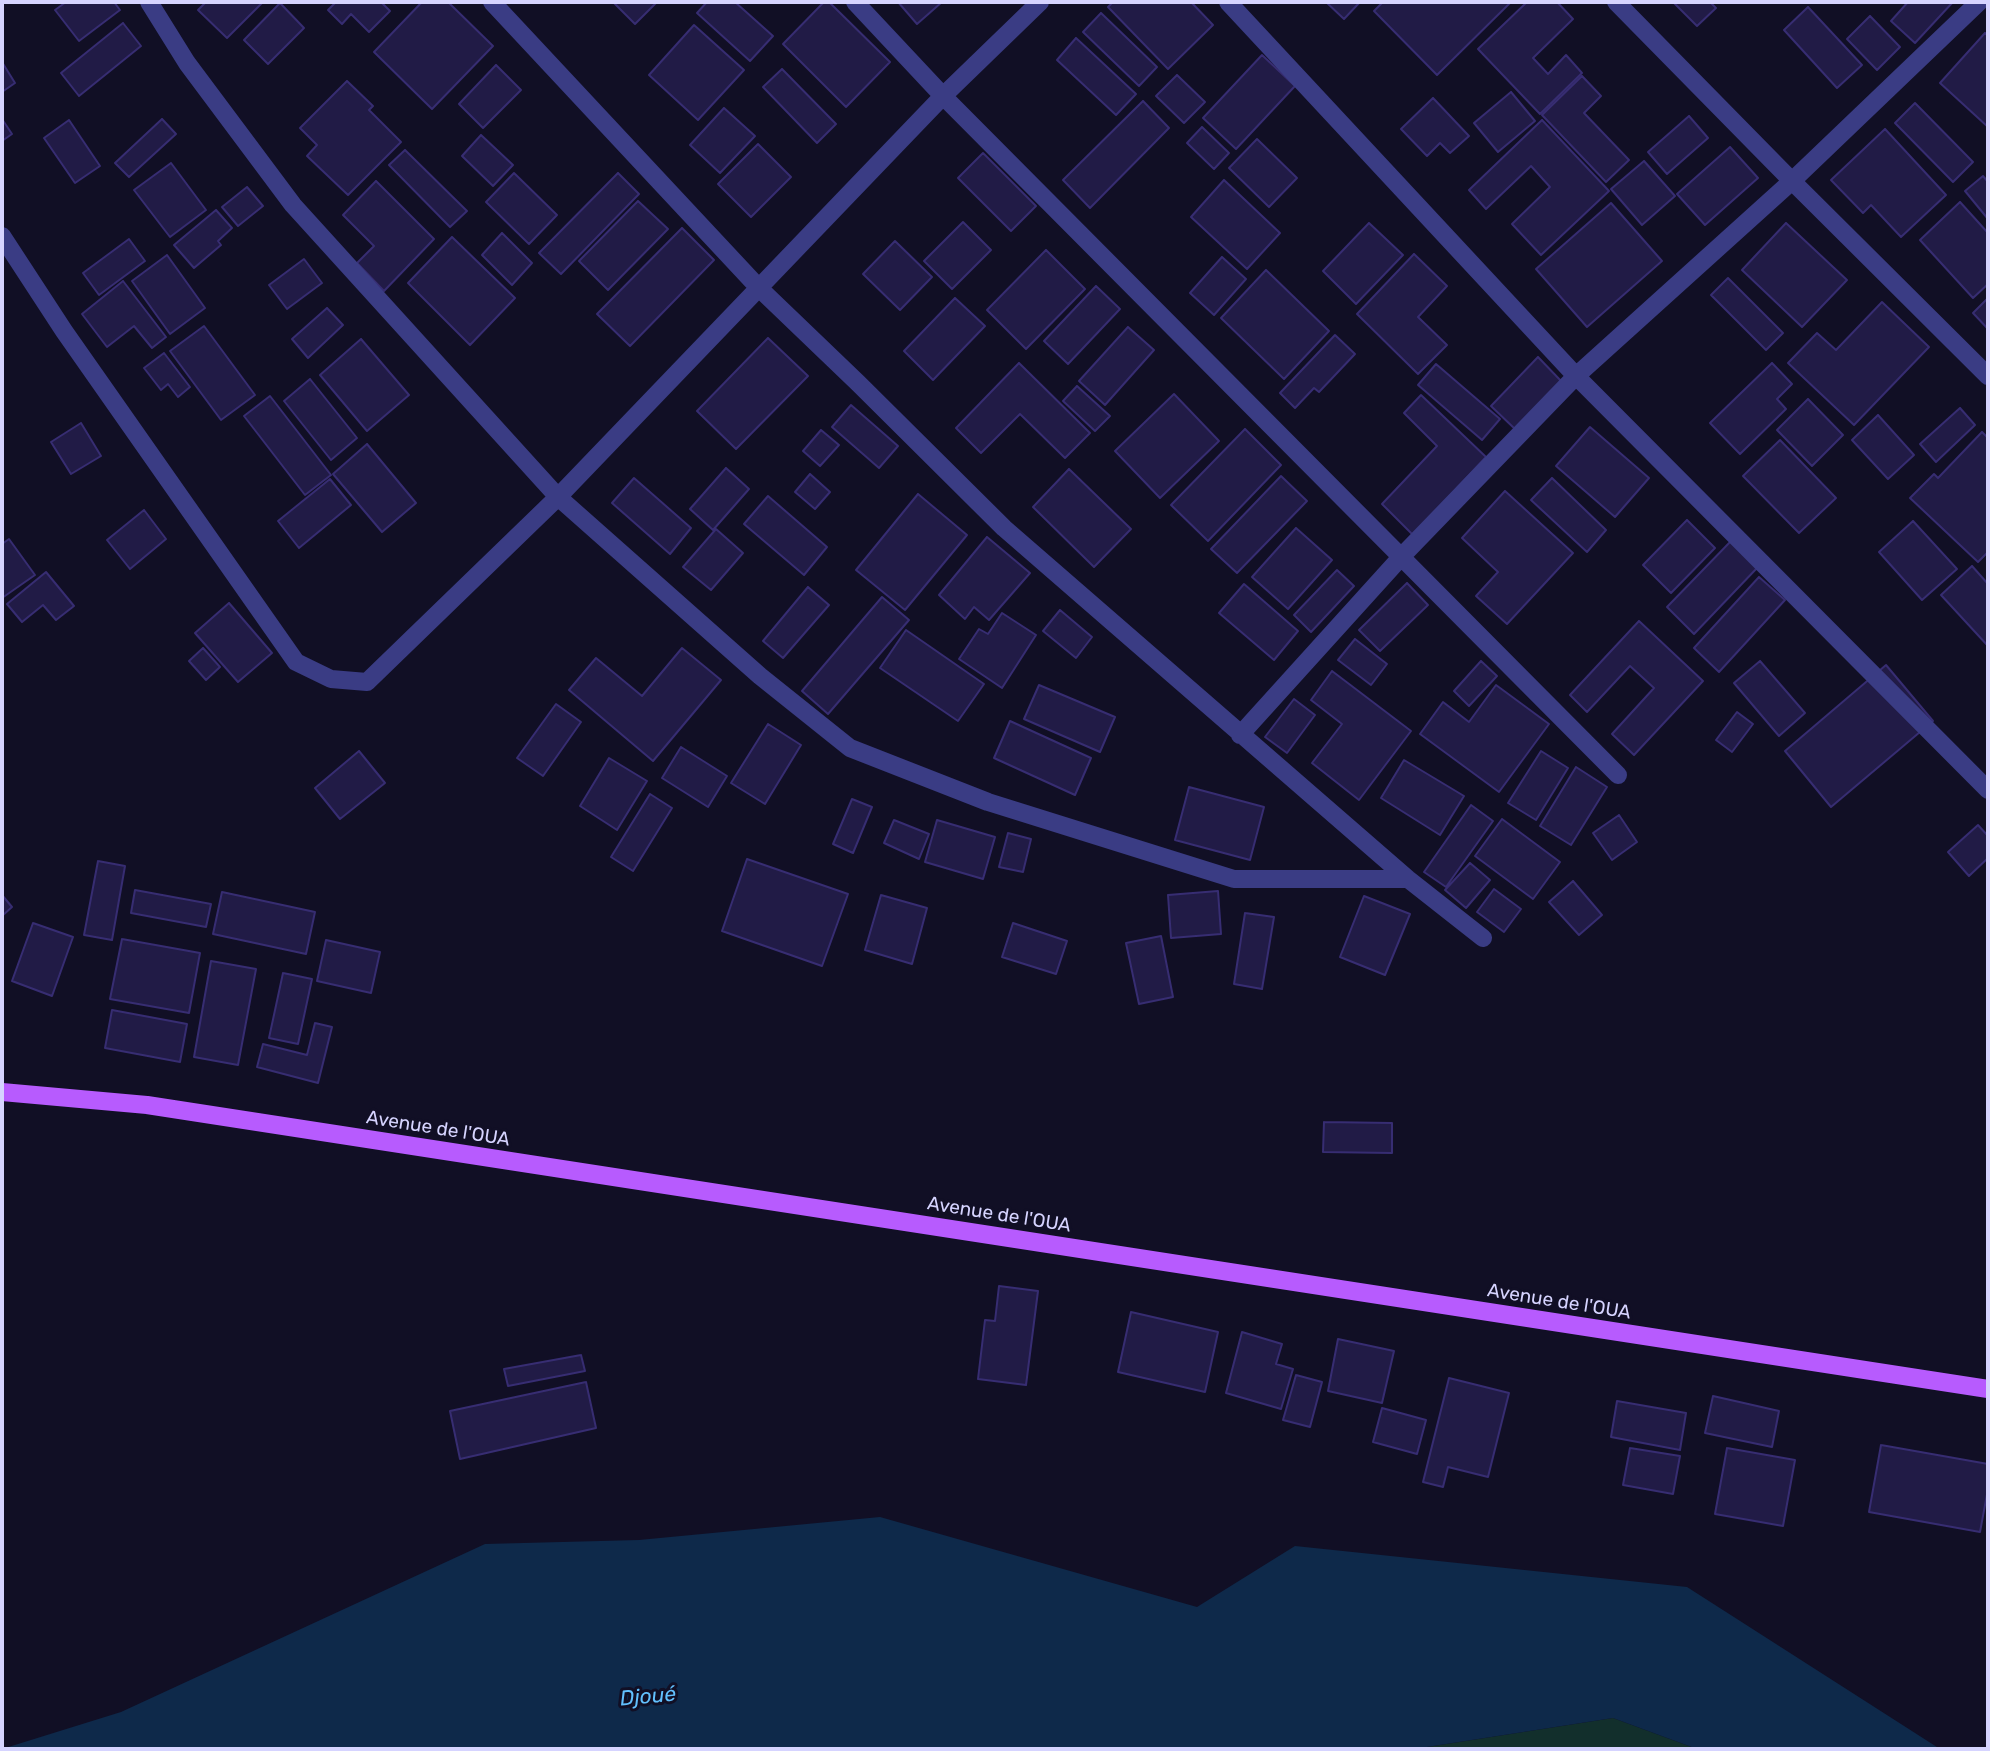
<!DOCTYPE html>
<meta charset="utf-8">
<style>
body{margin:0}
#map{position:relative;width:1990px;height:1751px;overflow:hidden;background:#110f25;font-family:Rubik,sans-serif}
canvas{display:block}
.frame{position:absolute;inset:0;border:4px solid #d6d4ff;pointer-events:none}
</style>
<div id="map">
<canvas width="1990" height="1751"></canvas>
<div class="frame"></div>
</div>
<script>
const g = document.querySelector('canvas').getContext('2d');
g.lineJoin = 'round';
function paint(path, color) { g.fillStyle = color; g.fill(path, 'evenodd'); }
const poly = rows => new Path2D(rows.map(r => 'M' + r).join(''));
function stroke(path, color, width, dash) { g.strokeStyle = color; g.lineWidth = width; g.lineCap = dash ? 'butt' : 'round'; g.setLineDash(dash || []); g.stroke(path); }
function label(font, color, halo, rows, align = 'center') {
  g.font = font + ' Rubik,sans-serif'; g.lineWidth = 6; g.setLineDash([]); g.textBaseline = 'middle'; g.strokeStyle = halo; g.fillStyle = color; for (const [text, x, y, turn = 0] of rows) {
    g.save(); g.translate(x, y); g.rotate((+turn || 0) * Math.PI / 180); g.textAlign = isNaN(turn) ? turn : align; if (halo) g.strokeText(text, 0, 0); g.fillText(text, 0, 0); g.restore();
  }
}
paint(poly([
 [1613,1718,1697,1749,1414,1749]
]), '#122f2c');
paint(poly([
 [880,1517,1197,1607,1295,1546,1687,1587,1940,1749,1697,1749,1613,1718,1414,1749,2,1749,121,1712,485,1544,639,1540]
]), '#0e294a');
const building = poly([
 [66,2,114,2,120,10,79,41,55,10,66,2],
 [206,2,263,2,227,38,198,10,206,2],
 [336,2,381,2,390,11,369,32,351,14,342,24,328,10,336,2],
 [422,2,448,2,493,46,432,109,374,52,422,2],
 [613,2,657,2,635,24,613,2],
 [707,2,735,2,773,36,750,61,697,13,707,2],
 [824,2,829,2,890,62,846,107,783,44,824,2],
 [898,2,942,2,917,24,898,2],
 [1113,2,1191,2,1213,25,1168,69,1108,7,1113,2],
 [1326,2,1360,2,1344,19,1326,2],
 [1383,2,1511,2,1437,75,1374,11,1383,2],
 [1527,2,1557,2,1573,19,1533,58,1548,74,1566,55,1582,73,1540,114,1478,49,1527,2],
 [1673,2,1710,2,1716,8,1697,26,1673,2],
 [1908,2,1953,2,1915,43,1891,21,1908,2],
 [280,3,304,28,268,64,244,40,280,3],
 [1808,7,1862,65,1837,88,1784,30,1808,7],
 [1101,13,1157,67,1139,86,1083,32,1101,13],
 [1870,16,1900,47,1877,70,1847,39,1870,16],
 [123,23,141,46,79,96,61,73,123,23],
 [694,25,744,70,698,120,649,75,694,25],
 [1985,33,1988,36,1988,127,1940,83,1985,33],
 [1076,38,1136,94,1116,115,1057,60,1076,38],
 [1262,55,1295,86,1236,149,1203,118,1262,55],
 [2,62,15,83,2,92,2,62],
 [496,65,521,90,483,128,459,104,496,65],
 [782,69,836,124,817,143,763,87,782,69],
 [1177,75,1205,102,1184,123,1156,96,1177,75],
 [1582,76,1601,96,1584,113,1629,160,1606,182,1542,115,1582,76],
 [347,81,373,106,369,110,401,142,348,195,307,156,317,145,300,128,347,81],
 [1511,92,1535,121,1498,152,1474,123,1511,92],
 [1433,98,1469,136,1450,153,1440,143,1427,156,1401,129,1433,98],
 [1143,101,1169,128,1090,208,1063,180,1143,101],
 [1915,103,1973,162,1953,182,1895,123,1915,103],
 [724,108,755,136,720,173,690,145,724,108],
 [1689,116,1708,138,1667,174,1648,152,1689,116],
 [2,119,12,134,2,141,2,119],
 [162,119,176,134,129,177,115,163,162,119],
 [69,120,100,166,75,183,44,138,69,120],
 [1542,120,1609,191,1541,255,1512,224,1550,187,1531,166,1486,209,1469,190,1542,120],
 [1202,127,1229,153,1214,169,1187,143,1202,127],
 [1885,129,1946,195,1901,237,1871,205,1863,213,1831,180,1885,129],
 [481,135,513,165,493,186,462,156,481,135],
 [1257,139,1297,178,1269,207,1229,168,1257,139],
 [758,144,791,177,751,217,718,184,758,144],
 [1730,147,1758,178,1705,225,1677,194,1730,147],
 [405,150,467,211,450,227,389,165,405,150],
 [983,153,1036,206,1011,231,958,178,983,153],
 [1644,161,1675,196,1642,225,1611,189,1644,161],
 [171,163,206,210,170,237,134,190,171,163],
 [514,173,557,215,529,244,486,202,514,173],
 [618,173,639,194,561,274,539,253,618,173],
 [1983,176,1988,182,1988,219,1965,191,1983,176],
 [1224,180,1280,233,1247,269,1191,217,1224,180],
 [376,181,434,239,384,291,357,263,374,246,343,215,376,181],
 [247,187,263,206,238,226,222,207,247,187],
 [638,201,668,229,608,290,579,261,638,201],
 [1960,202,1988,233,1988,284,1973,298,1920,240,1960,202],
 [1611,203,1662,261,1587,327,1536,269,1611,203],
 [216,210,232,228,218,241,221,245,194,268,174,245,216,210],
 [963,222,991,250,952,289,924,261,963,222],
 [1369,223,1403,255,1356,304,1323,271,1369,223],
 [1786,223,1847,280,1802,327,1742,270,1786,223],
 [682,228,714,260,630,346,597,314,682,228],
 [502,233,532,263,512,285,482,255,502,233],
 [452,237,515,298,470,345,408,283,452,237],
 [129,239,145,261,99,295,83,273,129,239],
 [895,241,932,277,900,310,863,274,895,241],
 [1046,250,1085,289,1026,349,987,310,1046,250],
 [1414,254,1447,286,1418,317,1447,345,1418,374,1357,314,1414,254],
 [167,255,205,308,170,334,132,281,167,255],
 [1222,257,1246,279,1214,315,1190,293,1222,257],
 [304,259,322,283,287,309,269,285,304,259],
 [1266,270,1329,331,1284,379,1221,318,1266,270],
 [1728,278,1783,333,1766,350,1711,295,1728,278],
 [123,281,166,337,152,348,134,326,107,347,82,314,123,281],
 [1096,286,1120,309,1068,364,1044,341,1096,286],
 [955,298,985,326,933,380,904,351,955,298],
 [1988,298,1988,329,1973,313,1988,298],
 [1882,302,1929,347,1854,425,1788,363,1817,333,1836,350,1882,302],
 [327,308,343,325,308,358,292,339,327,308],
 [204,326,255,395,221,420,170,351,204,326],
 [1128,327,1154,350,1105,405,1079,381,1128,327],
 [1335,335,1355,354,1319,392,1314,388,1295,408,1280,393,1335,335],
 [768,338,808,376,736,449,697,411,768,338],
 [361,339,409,395,367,431,320,375,361,339],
 [164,353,190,387,178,397,168,384,161,390,144,368,164,353],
 [1538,357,1562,382,1516,430,1491,406,1538,357],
 [1019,363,1090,433,1065,458,1020,414,981,453,956,428,1019,363],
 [1772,363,1792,384,1777,399,1786,409,1740,454,1710,423,1772,363],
 [1436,364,1500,419,1482,440,1418,385,1436,364],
 [310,379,357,438,331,460,284,401,310,379],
 [1077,386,1110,416,1095,431,1063,401,1077,386],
 [1174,394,1219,441,1160,498,1115,451,1174,394],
 [1421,395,1486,457,1413,535,1382,504,1437,446,1404,413,1421,395],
 [270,396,331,475,305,495,244,416,270,396],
 [1808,399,1843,435,1812,466,1777,430,1808,399],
 [851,405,898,446,879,468,832,427,851,405],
 [1960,408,1975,425,1936,462,1920,444,1960,408],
 [1878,415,1914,455,1888,479,1852,440,1878,415],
 [81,423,101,456,71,474,51,442,81,423],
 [1590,427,1649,478,1615,517,1556,466,1590,427],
 [1245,429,1281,465,1208,541,1171,505,1245,429],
 [821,430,839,445,820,466,803,451,821,430],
 [1982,432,1988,438,1988,552,1978,562,1910,498,1934,474,1938,478,1982,432],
 [1780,440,1836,498,1799,533,1743,476,1780,440],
 [367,444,416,503,382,532,333,474,367,444],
 [726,468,749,489,713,530,690,509,726,468],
 [1069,469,1131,529,1094,567,1033,507,1069,469],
 [810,474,830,492,815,509,795,492,810,474],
 [1281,476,1307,501,1237,573,1211,549,1281,476],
 [634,478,691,528,670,554,612,503,634,478],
 [1552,478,1606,530,1587,552,1531,500,1552,478],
 [330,479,351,505,299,548,278,521,330,479],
 [1505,491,1573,553,1507,624,1476,596,1498,572,1462,538,1505,491],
 [918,494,967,535,905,610,856,570,918,494],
 [768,496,827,547,804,575,744,524,768,496],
 [144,510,166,539,130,569,107,540,144,510],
 [1687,520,1715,548,1671,593,1643,565,1687,520],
 [1913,521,1957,569,1922,600,1879,552,1913,521],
 [1296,528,1332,560,1288,609,1252,577,1296,528],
 [716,529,743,553,711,590,683,567,716,529],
 [987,537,1030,573,989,620,974,607,965,619,939,595,987,537],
 [9,539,35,575,2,598,2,544,9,539],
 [1731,541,1758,567,1694,634,1667,607,1731,541],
 [1972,566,1988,584,1988,646,1941,595,1972,566],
 [1337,570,1354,586,1311,632,1294,615,1337,570],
 [46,572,74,606,56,620,43,605,22,622,7,604,46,572],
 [1759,577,1785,600,1719,672,1694,648,1759,577],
 [1407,583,1428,605,1380,651,1359,630,1407,583],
 [1244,584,1298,631,1274,660,1219,613,1244,584],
 [808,587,829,605,783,658,763,641,808,587],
 [882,597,909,620,828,714,802,691,882,597],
 [229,603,272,653,238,682,195,633,229,603],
 [1060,610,1092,637,1076,658,1043,631,1060,610],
 [1002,613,1036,635,1002,688,959,659,979,629,988,634,1002,613],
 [1639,621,1703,681,1634,755,1612,734,1654,688,1630,666,1587,712,1570,695,1639,621],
 [906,630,984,684,958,721,880,668,906,630],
 [1355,639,1387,664,1371,685,1338,660,1355,639],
 [203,648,220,667,206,680,189,661,203,648],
 [682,648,721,680,653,761,569,690,596,658,642,696,682,648],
 [1481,661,1497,676,1469,706,1454,691,1481,661],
 [1760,661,1805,713,1779,736,1734,683,1760,661],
 [1886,665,1933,721,1831,807,1785,751,1886,665],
 [1332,671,1411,731,1359,800,1312,763,1342,724,1311,700,1332,671],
 [1039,685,1115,717,1100,752,1024,719,1039,685],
 [1496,685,1549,724,1499,792,1420,734,1443,702,1469,722,1496,685],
 [1294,699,1315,715,1287,753,1265,737,1294,699],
 [556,704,581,722,543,776,517,758,556,704],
 [1737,712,1753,724,1732,752,1716,740,1737,712],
 [1010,721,1091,758,1075,795,994,758,1010,721],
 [768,724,801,745,765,804,731,783,768,724],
 [681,747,727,776,708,807,662,778,681,747],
 [359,751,385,783,340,819,315,788,359,751],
 [1541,751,1568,768,1536,820,1508,803,1541,751],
 [609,758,647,781,617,830,580,806,609,758],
 [1404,760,1464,796,1440,835,1381,798,1404,760],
 [1576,767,1607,787,1571,845,1540,826,1576,767],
 [1189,787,1264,807,1250,860,1175,840,1189,787],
 [650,794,672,808,633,871,611,857,650,794],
 [852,799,872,807,853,853,833,844,852,799],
 [1471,805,1493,821,1446,887,1424,872,1471,805],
 [1619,815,1637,842,1612,860,1593,833,1619,815],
 [1502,819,1560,862,1533,899,1475,856,1502,819],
 [894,820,929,834,919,859,884,843,894,820],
 [937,820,995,837,983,879,925,862,937,820],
 [1978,825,1988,836,1988,858,1969,876,1948,852,1978,825],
 [1008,833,1031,839,1023,872,999,867,1008,833],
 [747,859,848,894,822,966,722,931,747,859],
 [98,861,125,866,112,940,84,935,98,861],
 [1470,863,1490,880,1466,908,1445,890,1470,863],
 [1573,881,1602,915,1579,935,1549,902,1573,881],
 [1494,889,1521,909,1504,932,1477,912,1494,889],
 [135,890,211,904,206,927,131,913,135,890],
 [1218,891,1221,934,1171,938,1168,895,1218,891],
 [222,892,315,912,306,954,213,934,222,892],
 [2,895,12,907,2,916,2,895],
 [881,895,927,908,912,964,865,950,881,895],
 [1364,896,1410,914,1385,975,1340,957,1364,896],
 [1245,913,1274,917,1262,989,1234,984,1245,913],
 [33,923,73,937,52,996,12,981,33,923],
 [1013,923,1067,941,1056,974,1002,957,1013,923],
 [1161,936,1173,997,1139,1004,1126,943,1161,936],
 [122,939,200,953,189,1013,110,999,122,939],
 [326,940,380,952,371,993,317,981,326,940],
 [211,961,256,969,238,1065,194,1057,211,961],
 [283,973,312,979,298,1044,269,1038,283,973],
 [112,1010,187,1024,180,1062,105,1048,112,1010],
 [315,1023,332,1027,318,1083,257,1067,263,1044,307,1055,315,1023],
 [1324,1122,1392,1123,1392,1153,1323,1152,1324,1122],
 [999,1286,1038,1291,1026,1385,978,1379,985,1320,995,1321,999,1286],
 [1131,1312,1218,1332,1205,1392,1118,1372,1131,1312],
 [1242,1332,1282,1344,1276,1364,1293,1369,1281,1409,1226,1393,1242,1332],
 [1338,1339,1394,1351,1382,1403,1328,1391,1338,1339],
 [581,1355,585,1371,508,1386,504,1369,581,1355],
 [1296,1375,1322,1382,1310,1427,1283,1420,1296,1375],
 [1449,1378,1509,1393,1488,1477,1448,1467,1443,1487,1423,1482,1449,1378],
 [586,1382,596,1428,460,1459,450,1411,586,1382],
 [1713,1396,1779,1411,1772,1447,1705,1433,1713,1396],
 [1617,1401,1686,1413,1680,1450,1611,1437,1617,1401],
 [1382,1408,1426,1420,1417,1454,1373,1442,1382,1408],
 [1881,1445,1988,1464,1988,1489,1980,1532,1869,1512,1881,1445],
 [1630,1448,1680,1456,1673,1494,1623,1485,1630,1448],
 [1727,1448,1795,1460,1783,1526,1715,1514,1727,1448]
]);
paint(building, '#211b46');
stroke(building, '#372d72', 2);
stroke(poly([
 [149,2,187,63,293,205,558,497,760,676,850,748,988,802,1234,879,1408,879],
 [492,2,759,288,858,383,1004,528,1408,879,1483,938],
 [855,2,943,96,1618,775],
 [1228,2,1576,376,1988,790],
 [1616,2,1792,181,1988,376],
 [2,236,64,331,296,662,331,679,367,682,558,497,943,96,1040,2],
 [1240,735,1402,556,1576,376,1792,181,1979,2]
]), '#3a3c84', 18);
stroke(poly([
 [2,1092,147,1105,1988,1389]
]), '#b75bfe', 18);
label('19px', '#d6d4ff', '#110f25', [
 ["Avenue de l'OUA",438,1129,9],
 ["Avenue de l'OUA",999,1215,9],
 ["Avenue de l'OUA",1559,1302,9]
]);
label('italic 21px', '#62c0fe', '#110f25', [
 ["Djoué",648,1697,-5]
]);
</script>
